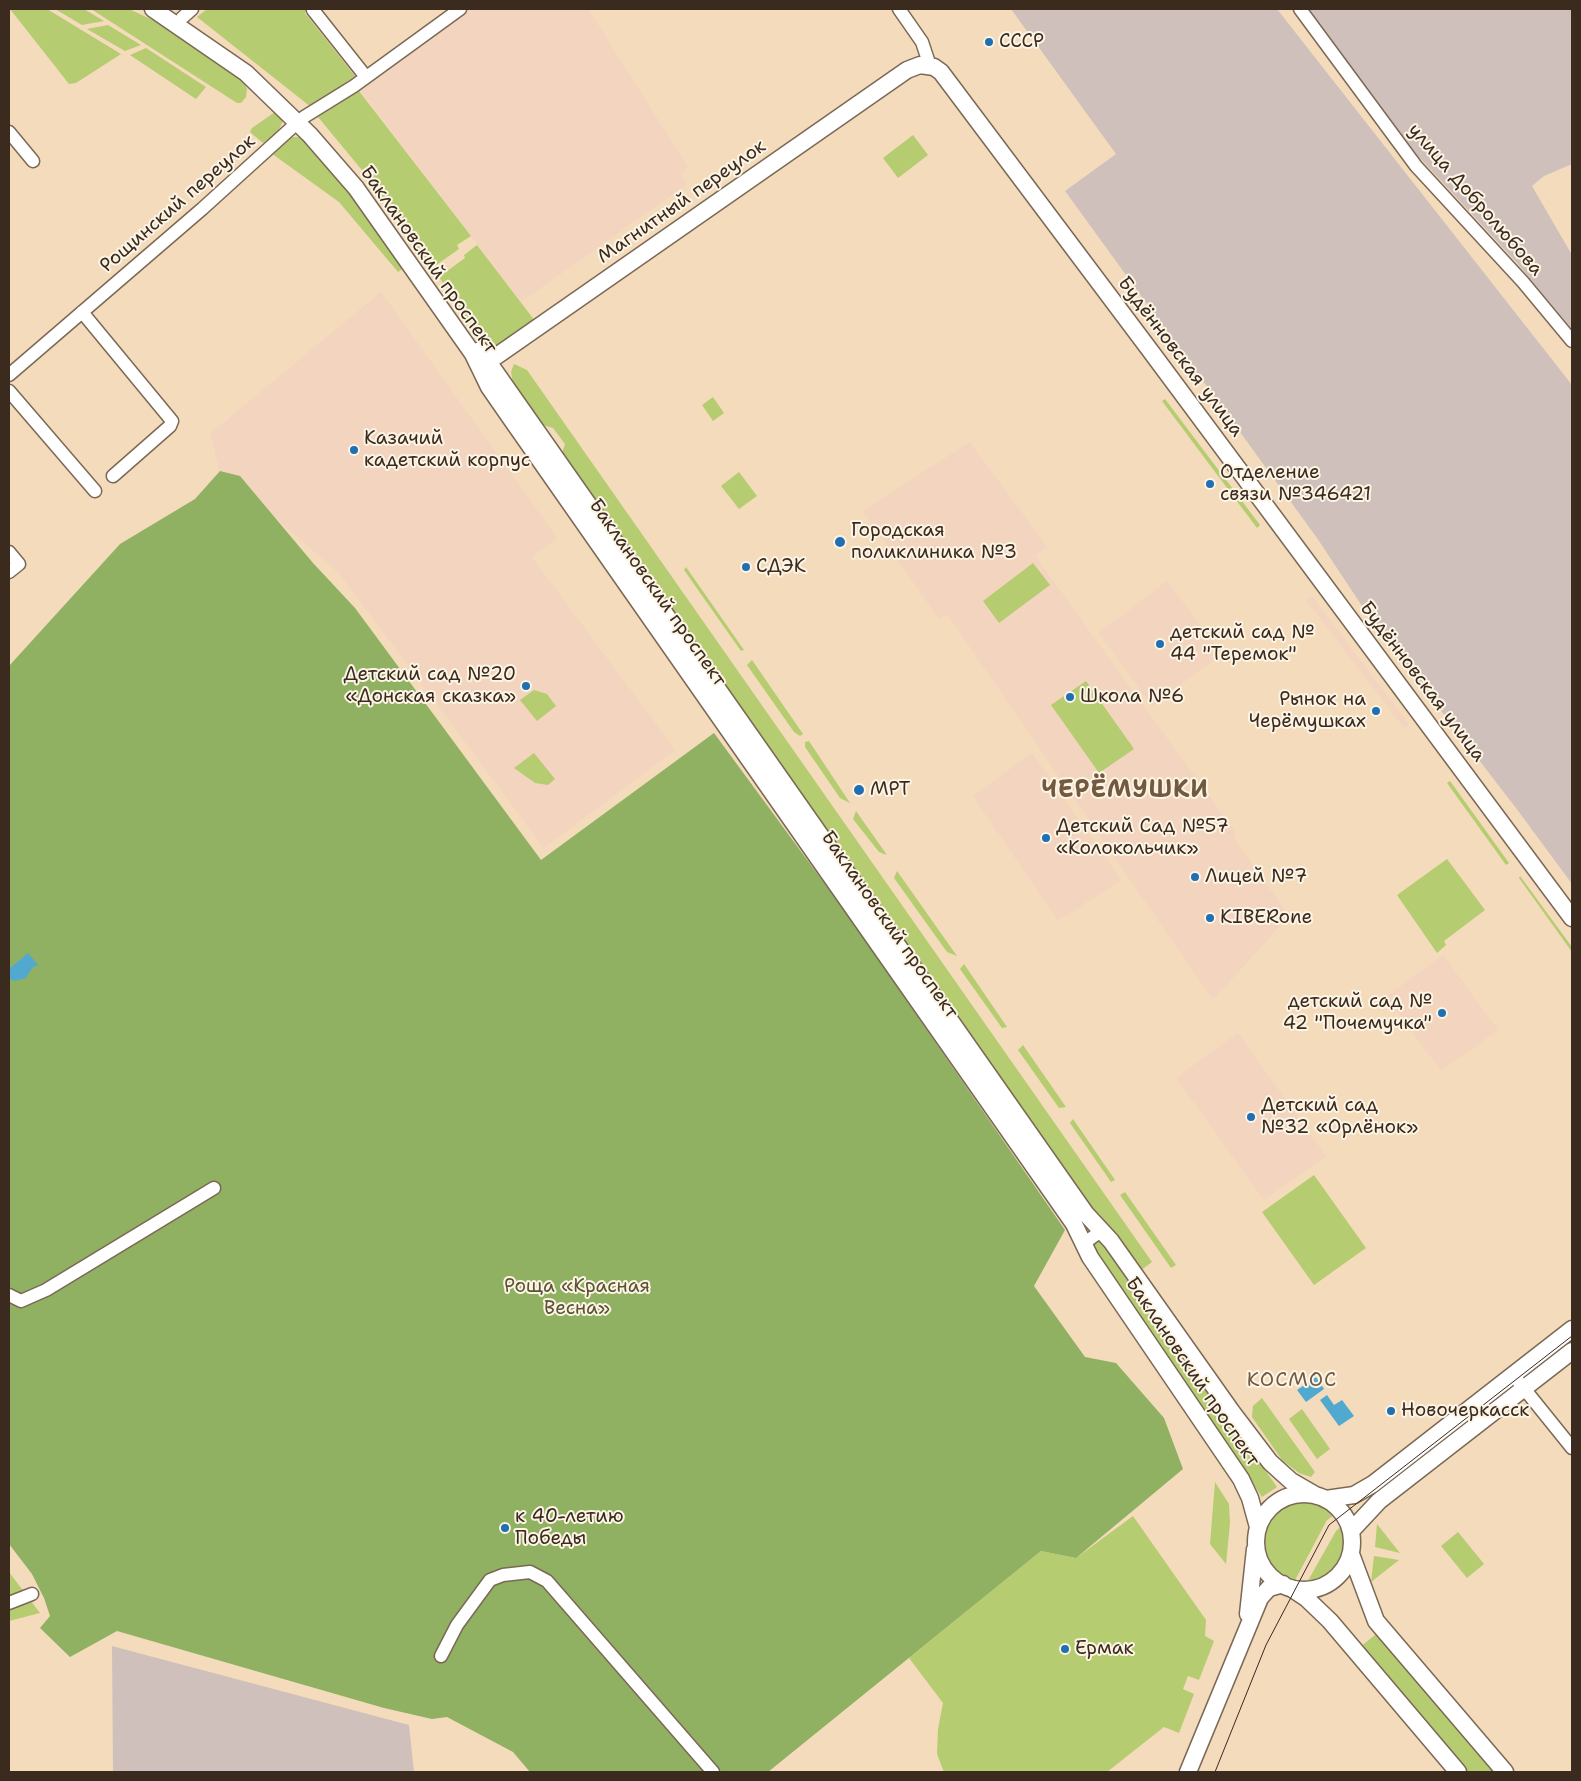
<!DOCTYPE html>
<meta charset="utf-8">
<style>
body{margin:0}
#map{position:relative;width:1581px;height:1781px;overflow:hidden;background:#f3dbbc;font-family:"Shantell Sans",sans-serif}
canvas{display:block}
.frame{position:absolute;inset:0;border:10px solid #3b2a1e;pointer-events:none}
</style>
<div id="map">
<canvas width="1581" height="1781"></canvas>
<div class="frame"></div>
</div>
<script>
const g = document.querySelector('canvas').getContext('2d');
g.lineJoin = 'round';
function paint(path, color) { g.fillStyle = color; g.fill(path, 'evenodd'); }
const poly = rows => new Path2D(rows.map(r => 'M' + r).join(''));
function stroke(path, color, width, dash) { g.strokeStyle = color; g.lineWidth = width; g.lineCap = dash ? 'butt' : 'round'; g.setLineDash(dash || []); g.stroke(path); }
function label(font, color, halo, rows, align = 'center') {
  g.font = font + ' "Shantell Sans",sans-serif'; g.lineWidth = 4; g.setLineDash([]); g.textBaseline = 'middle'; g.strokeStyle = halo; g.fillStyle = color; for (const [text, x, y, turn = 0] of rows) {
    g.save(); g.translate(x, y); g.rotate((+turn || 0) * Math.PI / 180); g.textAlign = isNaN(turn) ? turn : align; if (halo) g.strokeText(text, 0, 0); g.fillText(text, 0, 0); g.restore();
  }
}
paint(poly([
 [471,9,548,9,550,11,554,9,588,9,688,167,680,174,687,184,521,302,361,91],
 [381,292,557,538,532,557,675,750,544,848,339,573,220,471,210,434],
 [970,442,1047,547,1035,556,1236,833,1234,838,1289,916,1213,1000,947,614,939,619,863,511],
 [1167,581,1222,654,1152,706,1099,633],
 [1312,596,1409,724,1404,728,1306,600],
 [1032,753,1121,880,1058,921,973,796],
 [1443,955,1498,1030,1441,1071,1386,997],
 [1238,1033,1326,1156,1264,1200,1176,1078]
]), '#f3d4bf');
paint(poly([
 [1011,9,1277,9,1572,385,1572,884,1519,812,1372,621,1317,538,1065,191,1116,154],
 [1308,9,1572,9,1572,164,1544,176,1532,186,1572,255,1572,329,1517,263,1418,156],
 [112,1646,409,1725,414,1772,113,1772]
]), '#cfc0bb');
paint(poly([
 [10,9,47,9,121,54,76,83,69,84],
 [55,9,84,9,104,21,82,25],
 [91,9,129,9,174,30,243,80,247,89,246,97,241,103,237,103],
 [207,9,310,9,305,13,355,76,311,107,197,17],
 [108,25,141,45,125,51,87,29],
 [146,48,206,87,196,99,130,55],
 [359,91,471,236,457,245,459,249,432,268,361,169,318,117],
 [275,112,283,117,282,123,277,133,263,143,250,132,252,128],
 [913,135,928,155,898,178,883,158],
 [290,137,299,137,307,141,336,173,405,267,398,272,339,202,271,153],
 [477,245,535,321,504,344,493,348,481,340,439,277,465,258,464,255],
 [514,364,527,370,1152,1262,1140,1271,1093,1213,562,453,565,444,553,428,543,425,513,383,511,372],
 [713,397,724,413,713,421,702,405],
 [1165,399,1260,525,1257,528,1162,401],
 [739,472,757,496,739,509,721,486],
 [1033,563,1050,585,999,623,983,601],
 [686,567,744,650,741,651,684,570],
 [752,660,803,734,800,736,794,732,747,665],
 [1086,681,1134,749,1099,773,1051,705],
 [534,690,547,694,556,706,537,721,520,700],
 [809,741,850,803,840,798,805,747,805,742],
 [534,753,555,779,548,785,535,783,514,768],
 [1450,781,1509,863,1506,865,1447,783],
 [856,811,887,855,879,852,853,819],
 [1447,859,1485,910,1444,941,1446,945,1437,953,1397,895],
 [897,871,957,956,947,952,894,878],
 [1520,876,1572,947,1572,952,1519,878],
 [964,964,1007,1027,1002,1028,960,969],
 [1023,1045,1066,1107,1059,1108,1018,1050],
 [1073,1119,1115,1180,1111,1182,1070,1123],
 [1314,1175,1366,1248,1314,1285,1262,1212],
 [1125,1192,1176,1265,1171,1268,1120,1195],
 [1097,1240,1101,1240,1277,1487,1262,1497,1092,1246],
 [1262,1398,1315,1472,1311,1477,1299,1473,1282,1460,1252,1417,1253,1406],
 [1302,1409,1330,1449,1317,1459,1289,1419],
 [1215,1482,1229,1504,1230,1523,1226,1564,1210,1544],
 [1296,1500,1311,1500,1325,1504,1337,1513,1327,1520,1293,1584,1279,1577,1269,1566,1263,1552,1262,1537,1271,1516,1282,1506],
 [1133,1516,1206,1620,1205,1636,1214,1641,1199,1680,1188,1676,1183,1689,1194,1694,1179,1733,1164,1727,1107,1772,944,1772,937,1754,938,1729,943,1703,909,1658,1041,1551,1076,1558],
 [1344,1524,1348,1535,1348,1550,1343,1565,1333,1576,1320,1583,1305,1586,1336,1531],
 [1377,1524,1400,1553,1375,1547],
 [1458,1532,1484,1564,1467,1578,1441,1546],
 [1374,1556,1399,1560,1371,1582],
 [9,1572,40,1613,9,1621],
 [1380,1631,1499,1772,1466,1772,1360,1647]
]), '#b6cc70');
paint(poly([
 [220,471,240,476,313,563,355,608,541,860,714,733,844,910,1065,1230,1034,1286,1085,1357,1116,1363,1164,1418,1183,1469,1076,1558,1041,1551,768,1772,530,1772,513,1752,447,1717,432,1719,384,1708,117,1631,70,1657,40,1628,50,1616,44,1598,32,1574,9,1544,9,666,120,544,195,499]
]), '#90b062');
paint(poly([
 [28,953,38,965,32,968,26,978,15,981,9,979,9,969],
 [1316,1377,1324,1389,1306,1402,1297,1390],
 [1327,1395,1334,1405,1342,1400,1354,1416,1339,1426,1320,1400]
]), '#52a9cf');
const minor = poly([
 [899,9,922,42,930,66],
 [1300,9,1416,166,1523,282,1572,341],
 [313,10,366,77],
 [182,18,192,9],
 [304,117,354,86,460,9],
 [9,132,33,161],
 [82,312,172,421,170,426,113,476],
 [9,375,202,209,298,122],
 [9,391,95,491],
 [9,552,19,564,9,572],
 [1083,1244,1101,1231],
 [9,1295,21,1301,46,1290,214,1188],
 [1514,1376,1572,1448],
 [9,1603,32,1594],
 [441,1656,457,1625,490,1580,503,1575,530,1572,547,1581,713,1772]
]);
const major = poly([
 [153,9,246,73,310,135,356,188,473,354,489,387,507,413,1074,1224,1090,1257,1241,1479,1250,1498,1258,1527],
 [480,350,1086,1214,1111,1241,1232,1412,1270,1462,1291,1481,1317,1496],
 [479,366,498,355,907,70,920,65,934,67,941,72,1152,353,1572,918],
 '1256 1542a48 48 0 1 1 96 0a48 48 0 1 1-96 0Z',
 [1326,1499,1354,1495,1373,1484,1572,1329],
 [1351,1531,1379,1501,1572,1351],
 [1351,1554,1376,1621,1505,1772],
 [1291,1588,1306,1598,1330,1621,1458,1772],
 [1248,1614,1255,1549],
 [1188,1772,1260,1598,1269,1588,1283,1584]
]);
stroke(minor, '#7b6855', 15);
stroke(major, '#7b6855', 19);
stroke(minor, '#fff', 12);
stroke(major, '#fff', 16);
stroke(poly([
 [1215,1772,1266,1645,1329,1525,1572,1336]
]), '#3b2a1e', 1);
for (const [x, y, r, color] of [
 [989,42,5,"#1f6fb2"],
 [354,450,5,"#1f6fb2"],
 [1210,484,5,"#1f6fb2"],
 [840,542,6,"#1f6fb2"],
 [746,567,5,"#1f6fb2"],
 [1160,644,5,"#1f6fb2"],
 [526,686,5,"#1f6fb2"],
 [1070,697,5,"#1f6fb2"],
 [1376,711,5,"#1f6fb2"],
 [859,790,6,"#1f6fb2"],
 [1046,838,5,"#1f6fb2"],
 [1195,877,5,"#1f6fb2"],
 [1210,918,5,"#1f6fb2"],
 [1442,1013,5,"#1f6fb2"],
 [1251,1117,5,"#1f6fb2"],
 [1391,1411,5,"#1f6fb2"],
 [505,1528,5,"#1f6fb2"],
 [1065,1649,5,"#1f6fb2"]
]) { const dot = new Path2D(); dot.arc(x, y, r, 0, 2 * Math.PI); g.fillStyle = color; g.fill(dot); stroke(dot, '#fcf5e5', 2); }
label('19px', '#3b2a1e', '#fcf5e5', [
 ["СССР",999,42],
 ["Казачий",364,439],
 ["кадетский корпус",364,461],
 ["Отделение",1220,473],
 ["связи №346421",1220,495],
 ["Городская",851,531],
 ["поликлиника №3",851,553],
 ["СДЭК",756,567],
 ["детский сад №",1170,633],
 ["44 \"Теремок\"",1170,655],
 ["Детский сад №20",516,675,"right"],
 ["«Донская сказка»",516,697,"right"],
 ["Школа №6",1080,697],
 ["Рынок на",1366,700,"right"],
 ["Черёмушках",1366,722,"right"],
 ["МРТ",870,790],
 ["Детский Сад №57",1056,827],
 ["«Колокольчик»",1056,849],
 ["Лицей №7",1205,877],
 ["KIBERone",1220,918],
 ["детский сад №",1432,1002,"right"],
 ["42 \"Почемучка\"",1432,1024,"right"],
 ["Детский сад",1261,1106],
 ["№32 «Орлёнок»",1261,1128],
 ["Новочеркасск",1401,1411],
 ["к 40-летию",515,1517],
 ["Победы",515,1539],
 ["Ермак",1075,1649]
], 'left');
label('19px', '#3b2a1e', '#fcf5e5', [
 ["улица Добролюбова",1475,200,49],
 ["Магнитный переулок",682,202,-35],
 ["Рощинский переулок",178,204,-41],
 ["Баклановский проспект",428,260,55],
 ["Будённовская улица",1180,357,53],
 ["Баклановский проспект",657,593,55],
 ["Будённовская улица",1422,682,53],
 ["Баклановский проспект",889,925,55],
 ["Баклановский проспект",1192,1372,56]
]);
label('19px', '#5a5232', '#fcf5e5', [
 ["Роща «Красная",577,1287],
 ["Весна»",577,1309]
]);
g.letterSpacing = '1px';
label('20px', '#725940', '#fcf5e5', [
 ["КОСМОС",1292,1381]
]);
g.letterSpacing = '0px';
g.letterSpacing = '1px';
label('bold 24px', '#725940', '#fcf5e5', [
 ["ЧЕРЁМУШКИ",1125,791]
]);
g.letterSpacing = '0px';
</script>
